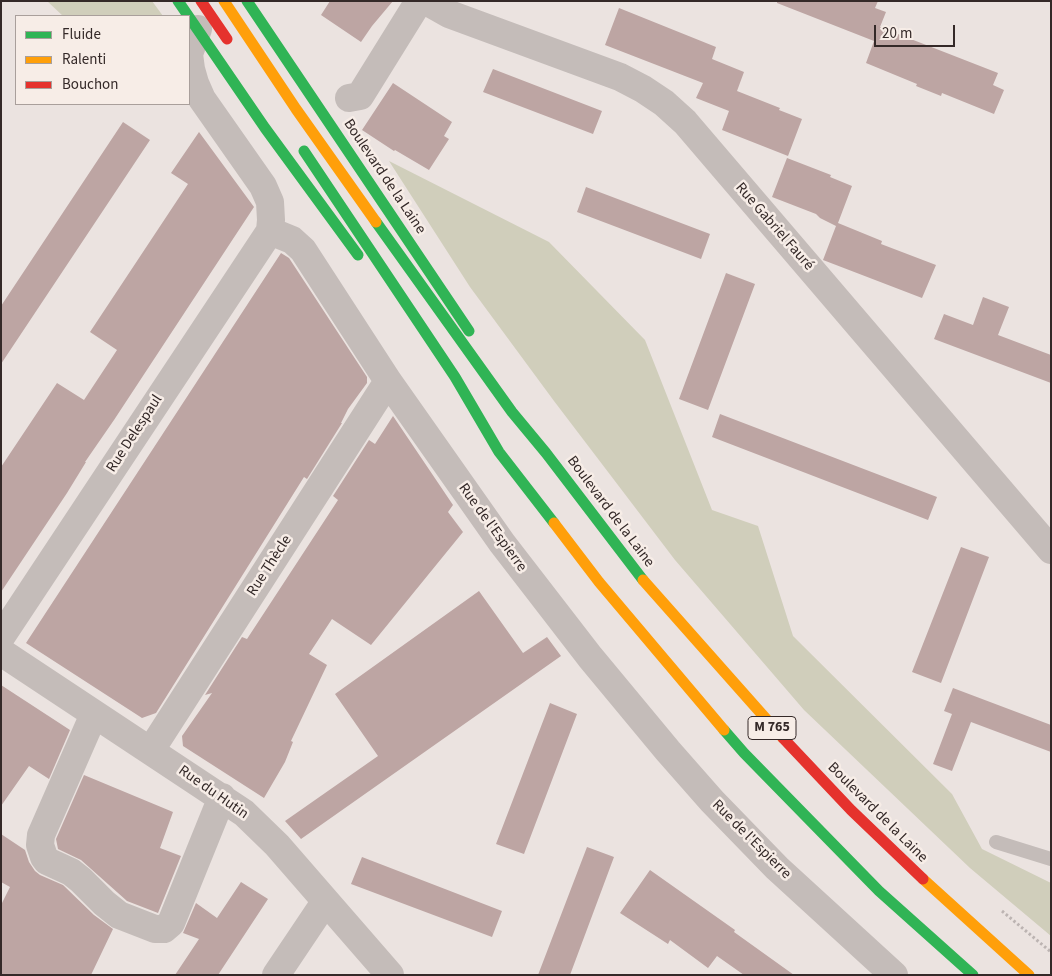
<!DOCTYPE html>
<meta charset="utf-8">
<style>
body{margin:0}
#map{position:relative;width:1052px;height:976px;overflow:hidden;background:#ebe3e0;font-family:"Source Sans 3",sans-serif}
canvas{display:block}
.frame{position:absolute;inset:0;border:2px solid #342928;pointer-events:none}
.legend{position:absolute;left:15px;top:15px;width:175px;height:90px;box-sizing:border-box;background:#f7ede7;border:1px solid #a99f9b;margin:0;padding:6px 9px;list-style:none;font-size:15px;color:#342928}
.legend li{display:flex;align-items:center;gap:10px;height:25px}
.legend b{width:25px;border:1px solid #a99f9b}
.scale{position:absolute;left:874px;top:25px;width:81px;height:22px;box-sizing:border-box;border:2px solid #342928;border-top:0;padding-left:6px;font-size:15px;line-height:18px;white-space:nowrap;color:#342928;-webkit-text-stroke:4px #f7ede7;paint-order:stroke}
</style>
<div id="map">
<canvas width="1052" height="976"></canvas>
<div class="frame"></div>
<ul class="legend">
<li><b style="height:6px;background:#30b455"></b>Fluide</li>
<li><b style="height:6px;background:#ff9f0a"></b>Ralenti</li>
<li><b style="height:6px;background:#e5322d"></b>Bouchon</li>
</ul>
<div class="scale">20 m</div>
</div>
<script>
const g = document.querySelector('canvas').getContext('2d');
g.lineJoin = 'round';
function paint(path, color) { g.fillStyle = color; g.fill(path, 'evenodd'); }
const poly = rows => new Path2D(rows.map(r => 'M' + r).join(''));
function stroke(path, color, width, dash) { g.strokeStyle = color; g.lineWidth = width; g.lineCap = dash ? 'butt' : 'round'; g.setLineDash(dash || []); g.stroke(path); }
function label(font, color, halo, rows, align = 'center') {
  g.font = font + ' "Source Sans 3",sans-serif'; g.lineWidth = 5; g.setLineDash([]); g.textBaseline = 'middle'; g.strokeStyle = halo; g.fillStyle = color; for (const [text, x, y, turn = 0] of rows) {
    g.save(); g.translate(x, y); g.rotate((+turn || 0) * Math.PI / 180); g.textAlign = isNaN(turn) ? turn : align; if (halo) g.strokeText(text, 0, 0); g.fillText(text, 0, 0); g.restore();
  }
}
paint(poly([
 [47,1,152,1,163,16,63,16],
 [389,161,549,242,645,340,712,510,758,526,793,636,952,794,982,849,1051,883,1051,936,970,868,804,710,675,560,554,401,470,287]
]), '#d0cebb');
paint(poly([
 [330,1,393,1,372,26,361,42,321,15],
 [777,1,878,1,875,8,886,12,880,27,998,73,993,85,1004,90,994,114,942,93,941,96,916,86,917,84,866,63,874,41,777,3],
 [619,8,716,47,712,59,744,72,737,91,780,108,779,110,802,119,788,156,722,130,729,111,696,98,703,83,605,45],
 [493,69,602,111,593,134,483,92],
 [393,83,452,122,444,136,449,139,429,170,395,150,394,151,362,130],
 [123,122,150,140,1,364,1,306],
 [199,132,254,207,114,420,85,462,86,462,67,493,1,592,1,467,57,383,84,400,117,350,90,332,188,184,171,173],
 [787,158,831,175,830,177,852,186,838,223,882,241,881,244,936,265,922,298,823,260,836,226,820,218,816,214,772,197],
 [586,187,710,234,701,259,577,212],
 [281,253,289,258,310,290,367,377,367,383,348,409,341,423,342,423,307,479,304,477,156,713,142,718,26,643],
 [726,273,755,284,708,410,679,399],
 [983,297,1009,307,998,335,1051,355,1051,383,934,339,944,314,973,325],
 [720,414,937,497,928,520,712,437],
 [393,416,453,505,448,512,463,532,371,645,332,619,309,654,327,665,291,741,293,742,285,762,264,798,183,746,182,736,212,693,205,695,242,637,247,639,338,500,333,496,369,440,375,444],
 [961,547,989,557,941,683,912,672],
 [479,591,523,653,547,637,561,656,301,839,285,821,378,756,335,694],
 [1,685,70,730,49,779,29,766,1,806],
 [953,688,1051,725,1051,752,971,722,952,771,933,764,952,714,944,711],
 [550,703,577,714,524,854,496,844],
 [84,775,173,812,160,848,181,856,158,913,127,901,81,860,58,849,56,839],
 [1,834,25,850,29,862,35,871,40,875,63,885,94,915,113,929,91,975,1,975,1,905,10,887,1,882],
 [587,847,614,857,570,975,538,975],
 [362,857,502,911,492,937,351,884],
 [650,870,735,930,734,932,794,975,744,975,717,956,708,968,670,940,668,944,620,913],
 [241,882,268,899,218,975,175,975,199,939,183,933,196,903,217,918]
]), '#bda5a3');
stroke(poly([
 [1002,911,1051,952]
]), '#bcb4b2', 3, [2.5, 2.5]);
stroke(poly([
 [996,842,1051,859]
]), '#c4bcb9', 14);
stroke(poly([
 [426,1,449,14,620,77,643,89,664,103,685,122,1051,550],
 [349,98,360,96,419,1],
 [270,231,292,240,303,250,388,381,502,543,590,657,668,751,712,801,777,868,894,975],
 [1,637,270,231,271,220,270,202,263,186,202,99,195,83,191,69,189,54,198,29],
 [1,652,244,813,277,845,390,975],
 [94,714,41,835,40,845,44,857,47,861,71,872,81,880,104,903,119,915,155,929,164,929,171,923,222,797],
 [151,750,388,381],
 [276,975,325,902]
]), '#c4bcb9', 28);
stroke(poly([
 [178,1,265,128,358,255],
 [247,1,469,331],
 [304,151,455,377,499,452,554,523],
 [376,222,512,412,546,453,643,580],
 [724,730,744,753,879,891,973,975]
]), '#30b455', 11);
stroke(poly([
 [224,1,296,109,376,222],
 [554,523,599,582,724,730],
 [643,580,783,738],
 [923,879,1029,975]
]), '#ff9f0a', 11);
stroke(poly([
 [201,1,227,39],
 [783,738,851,810,923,879]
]), '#e5322d', 11);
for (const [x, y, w] of [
 [772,728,48]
]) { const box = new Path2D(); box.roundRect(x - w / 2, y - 11.5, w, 23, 4); g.fillStyle = '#f7ede7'; g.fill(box); stroke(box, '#342928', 1); }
label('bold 14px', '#342928', null, [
 ["M 765",772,728]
]);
label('15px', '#342928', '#f7ede7', [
 ["Boulevard de la Laine",384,177,56],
 ["Rue Gabriel Fauré",774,227,49],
 ["Rue Delespaul",135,434,-57],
 ["Boulevard de la Laine",610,512,53],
 ["Rue de l'Espierre",492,528,54],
 ["Rue Thècle",270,566,-57],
 ["Rue du Hutin",213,793,35],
 ["Boulevard de la Laine",877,813,45],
 ["Rue de l'Espierre",751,840,45]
]);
</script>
